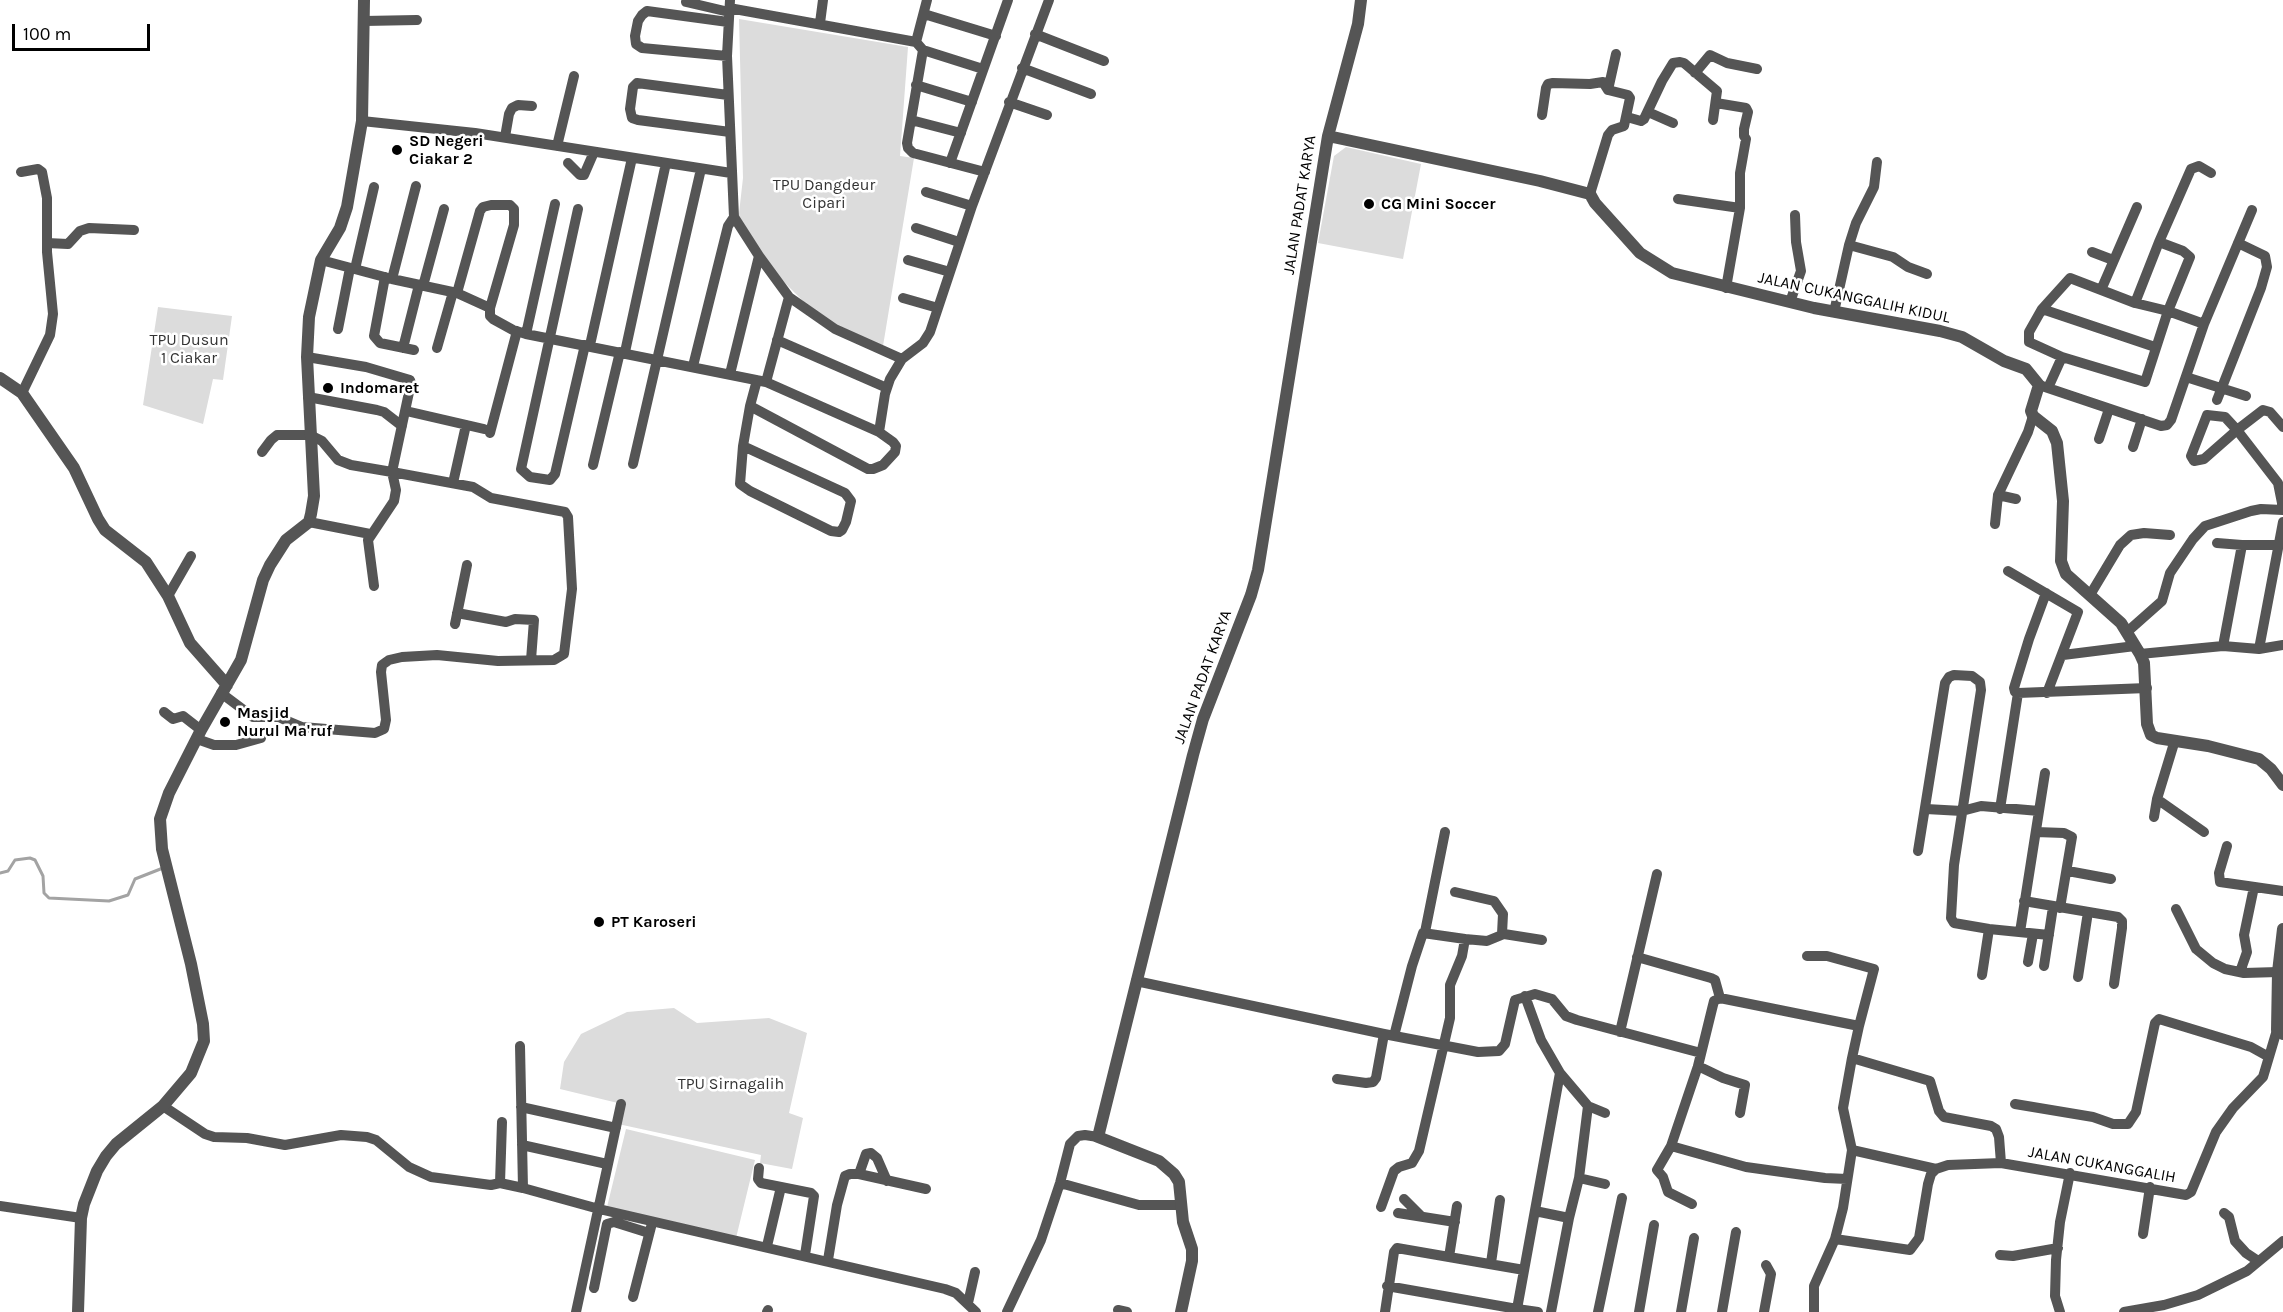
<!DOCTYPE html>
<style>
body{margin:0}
#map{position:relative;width:2283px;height:1312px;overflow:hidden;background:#fff;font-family:Karla,sans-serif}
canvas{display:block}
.scale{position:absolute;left:12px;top:24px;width:138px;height:27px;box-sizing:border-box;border:3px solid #000;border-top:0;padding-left:8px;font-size:18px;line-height:21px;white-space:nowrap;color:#000;-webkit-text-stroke:4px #fff;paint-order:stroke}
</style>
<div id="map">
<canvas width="2283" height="1312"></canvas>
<div class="scale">100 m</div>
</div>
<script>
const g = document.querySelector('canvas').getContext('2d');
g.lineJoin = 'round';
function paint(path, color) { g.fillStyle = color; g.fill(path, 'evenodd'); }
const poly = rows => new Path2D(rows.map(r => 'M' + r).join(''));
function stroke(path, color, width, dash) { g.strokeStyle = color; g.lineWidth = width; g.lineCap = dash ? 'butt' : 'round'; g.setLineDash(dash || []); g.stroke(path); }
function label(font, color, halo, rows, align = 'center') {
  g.font = font + ' Karla,sans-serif'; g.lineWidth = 5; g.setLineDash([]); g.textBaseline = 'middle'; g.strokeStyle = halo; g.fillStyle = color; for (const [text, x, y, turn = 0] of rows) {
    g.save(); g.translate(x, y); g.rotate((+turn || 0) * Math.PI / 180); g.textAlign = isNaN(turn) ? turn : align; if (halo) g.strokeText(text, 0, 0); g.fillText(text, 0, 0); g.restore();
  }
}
paint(poly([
 [739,19,908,47,900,156,914,158,883,346,821,319,763,261,738,222,743,178],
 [1346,147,1421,164,1403,259,1318,243,1334,156],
 [158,307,232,316,223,380,213,379,203,424,143,405],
 [674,1008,697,1023,769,1018,807,1033,789,1113,803,1118,792,1169,760,1163,761,1155,618,1124,622,1104,560,1089,564,1062,581,1034,627,1012],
 [626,1129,755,1160,736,1238,607,1207]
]), '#dcdcdc');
stroke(poly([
 [0,873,8,871,15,860,30,858,35,860,43,876,44,893,49,898,109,901,128,895,135,879,163,868]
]), '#a3a3a3', 3);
stroke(poly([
 [730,0,727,56,734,217,759,256,789,297,835,329,902,359],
 [686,2,729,12],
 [729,8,916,42,923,50,907,143,908,148,913,153,985,172],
 [924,14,996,36],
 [364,21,417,20],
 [820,23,823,0],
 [1035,34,1104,61],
 [916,42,927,0],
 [923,50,983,69],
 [727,56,642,48,636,44,635,36,638,21,642,15,647,11,728,22],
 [1022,68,1091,94],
 [1695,73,1710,55,1727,63,1757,69],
 [916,85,972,102],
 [1608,90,1616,54],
 [728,95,637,83,633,87,630,109,632,118,638,120,730,132],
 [1009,102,1047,115],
 [1716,103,1746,108,1748,112,1744,129,1744,136,1746,139,1740,173,1740,208,1726,288],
 [1648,112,1673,123],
 [1542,115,1546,88,1548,84,1553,83,1590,84,1603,82,1608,90,1628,95,1630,98,1624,126,1612,130,1608,135,1590,194],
 [1627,117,1641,121,1644,119,1662,81,1673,63,1680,62,1684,63,1717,91,1713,120],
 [911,120,961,133],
 [362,121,475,133,731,173],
 [505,137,509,114,512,108,518,105,532,106],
 [557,146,574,76],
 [568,163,580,175,584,175,594,152],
 [950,163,1008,0],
 [21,172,38,169,42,172,47,198,47,252,53,314,50,335,22,393],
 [926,192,972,206],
 [1678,199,1740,208],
 [578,209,521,469,530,477,550,480,555,474,585,345],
 [916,228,959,242],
 [2159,242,2183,251,2190,257,2168,311,2145,382,2062,357,2029,342,2029,332,2042,309,2070,278,2135,303,2168,311,2204,324],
 [47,243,68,244,80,231,89,228,134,230],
 [1849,245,1893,257,1908,267,1927,274],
 [2092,252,2113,260],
 [321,260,392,279,457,293,490,308,490,316,493,319,513,330,526,334,766,382,879,432,893,442,896,446,895,452,883,465,873,469,868,469,750,406],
 [908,260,950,272],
 [355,269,374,187],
 [385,277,374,336,380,343,414,350],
 [392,279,416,186],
 [423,286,444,209],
 [2101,290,2137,207],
 [457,293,480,211,483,207,491,205,510,205,514,209,514,225,490,308],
 [903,298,938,308],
 [1790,302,1801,271,1796,242,1795,215],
 [2135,303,2159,242,2191,169,2199,166,2211,173],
 [2042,309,2155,347],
 [1834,312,1849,245,1856,223,1874,187,1877,162],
 [338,329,350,268],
 [526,334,555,204],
 [777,340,887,388],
 [590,345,632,158],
 [403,348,419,285],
 [437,348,453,292],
 [625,352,666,163],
 [693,366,728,226,734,217],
 [730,374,759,256],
 [2186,377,2246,396],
 [766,382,789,297],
 [2039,385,2161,426,2167,425,2171,420,2204,324,2252,210],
 [2048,388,2062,357],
 [308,397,377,410,384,412,402,426],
 [2217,400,2261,288,2267,267,2265,256,2238,243],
 [406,411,484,429],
 [2283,427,2270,412,2263,410,2237,430,2204,459,2194,461,2191,456,2207,415,2225,417,2237,430,2278,483,2283,508],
 [879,432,885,394,890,379,902,359,923,343,930,332,972,206,1049,0],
 [490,433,517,331],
 [2099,439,2109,409],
 [743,446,845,493,851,501,846,522,842,530,839,532,831,531,750,491,740,484,743,446,750,406,757,380],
 [2133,447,2142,419],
 [262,452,271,440,277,435,310,435,322,441,338,460,351,465,392,472,396,490,394,501,368,540,374,586],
 [633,464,701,169],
 [593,465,620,352],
 [453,483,466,425],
 [1998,495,2016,499],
 [309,522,370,534],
 [1995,524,1998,495,2028,432,2033,416],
 [2217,543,2242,545,2223,646],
 [2242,545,2279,545],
 [2008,571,2078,612,2047,693],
 [2090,595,2120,545,2131,535,2144,533,2170,535],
 [168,596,191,556],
 [457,613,506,622,515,619,534,620,531,660],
 [455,624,467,565],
 [2127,632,2162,601,2170,573,2193,539,2205,526,2251,511,2261,509,2283,510],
 [2259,649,2283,522],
 [2140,654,2223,646,2259,649,2283,645],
 [2063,655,2135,646],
 [221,693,253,717,278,717,302,727,375,733,384,729,386,720,381,672,382,665,389,660,402,657,437,655,498,661,554,660,564,654,572,589,568,517,565,512,491,498,473,487,392,472,411,383,410,380,366,367,307,357],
 [2018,693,2015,692,2014,688,2029,639,2046,593],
 [164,712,173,719,183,716,201,730],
 [197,739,214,745,236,745,261,738],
 [2157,799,2204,832],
 [1926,809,1962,811,1981,806,2039,811],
 [2000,809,2018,693,2147,688],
 [2154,817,2157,799,2175,740],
 [2036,832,2064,833,2072,837,2060,908],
 [2227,846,2219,873,2220,882,2283,891],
 [1918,851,1945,683,1949,677,1954,675,1972,676,1980,682,1981,690,1954,865,1951,918,1954,923,1989,929,2049,935],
 [2068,871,2111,879],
 [1455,892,1494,901,1503,914,1502,934],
 [2024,901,2118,917,2122,921,2122,928,2114,984],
 [2176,909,2196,949,2213,963,2225,969,2244,973,2278,972],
 [1425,932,1445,832],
 [2020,932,2045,773],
 [1807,956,1827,956,1874,969,1859,1026],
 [1637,957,1711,978,1715,980,1720,998],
 [2028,962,2033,934],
 [2044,966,2053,907],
 [2240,972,2247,952,2244,935,2254,887],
 [1982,975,1989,929],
 [2078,977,2088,912],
 [1136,981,1384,1034,1478,1052,1499,1051,1505,1044,1515,1000,1535,994,1552,999,1566,1016,1577,1020,1701,1053],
 [1525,996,1541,1040,1560,1073,1588,1106,1605,1113],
 [1620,1032,1657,874],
 [1394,1036,1412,966,1423,933,1465,939,1487,941,1504,934,1542,940],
 [520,1046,523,1188],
 [1698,1066,1723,1078,1745,1085,1740,1113],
 [1337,1079,1366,1083,1373,1082,1376,1078,1384,1034],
 [2015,1104,2093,1117,2113,1124,2128,1124,2136,1112,2155,1023,2159,1019,2251,1047,2269,1057],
 [163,1106,205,1134,214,1137,247,1138,285,1145,341,1135,367,1137,376,1140,409,1167,431,1177,491,1185,500,1183,523,1188,599,1209,945,1289,956,1293,976,1312],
 [521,1107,616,1128],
 [522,1145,607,1164],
 [1671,1146,1746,1167,1825,1178,1847,1179],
 [1852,1150,1936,1169,1948,1165,2001,1163,2186,1195,2191,1192,2216,1132,2233,1108,2263,1077,2277,1030],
 [759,1168,758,1179,761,1183,811,1193,814,1196,805,1255],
 [859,1174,866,1154,871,1153,877,1158,887,1181],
 [1579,1178,1605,1184],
 [500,1183,502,1122],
 [1060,1183,1139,1205,1179,1205],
 [1404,1199,1422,1217],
 [1692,1204,1668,1192,1663,1177,1657,1170,1671,1146,1698,1066,1712,1009,1714,1001,1720,998,1859,1026,1852,1058,1930,1081,1939,1111,1944,1117,1991,1126,1996,1129,1999,1137,2001,1163],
 [0,1206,81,1218],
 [1381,1207,1394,1171,1399,1167,1412,1163,1419,1151,1450,1018,1450,985,1462,956,1465,939],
 [1535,1211,1569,1218],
 [1398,1213,1455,1222],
 [2224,1213,2229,1217,2235,1241,2246,1253,2258,1261],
 [2143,1234,2150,1187],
 [1835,1239,1910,1250,1919,1238,1928,1184,1931,1174,1936,1169],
 [767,1246,781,1187],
 [2000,1255,2013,1256,2058,1248],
 [1449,1257,1457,1206],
 [828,1260,837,1205,845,1176,850,1174,859,1174,926,1189],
 [1491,1263,1500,1200],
 [1387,1286,1517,1309,1516,1312],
 [594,1288,607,1224,614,1222,649,1233],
 [633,1297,651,1227],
 [968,1303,975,1272],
 [1118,1310,1127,1312],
 [576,1312,621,1104],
 [767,1312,768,1310],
 [1007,1312,1041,1240,1060,1183,1070,1144,1078,1136,1085,1135,1098,1137],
 [1385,1312,1394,1252,1397,1248,1524,1270],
 [1538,1312,1517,1309,1560,1073],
 [1551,1312,1569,1218,1579,1178,1588,1106],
 [1598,1312,1622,1198],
 [1639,1312,1654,1225],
 [1681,1312,1694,1238],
 [1722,1312,1736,1232],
 [1764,1312,1771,1274,1766,1265],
 [1814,1312,1814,1286,1835,1239,1843,1208,1852,1150,1843,1108,1852,1058],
 [2060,1312,2055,1296,2056,1260,2060,1222,2070,1173],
 [2124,1312,2164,1305,2198,1295,2247,1271,2283,1241]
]), '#555', 10);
stroke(poly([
 [1328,136,1540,181,1590,194,1595,203,1640,253,1672,273,1814,308,1940,331,1962,337,2004,361,2026,369,2039,385,2031,411,2033,416,2052,431,2057,443,2063,501,2061,561,2064,569,2066,574,2121,623,2140,654,2144,663,2147,724,2151,735,2157,738,2208,746,2259,759,2271,769,2283,785],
 [0,378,22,393,74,468,98,519,105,530,146,562,168,596,190,643,227,685],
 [2283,929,2278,972,2277,1030,2283,1034],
 [78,1312,81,1218,84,1204,97,1171,106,1156,116,1144,163,1106,191,1073,204,1041,203,1024,191,964,162,849,160,819,169,793,201,730,241,660,263,580,270,565,286,540,309,522,311,514,314,496,307,357,309,317,321,260,340,228,347,207,362,121,364,0],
 [1181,1312,1192,1261,1192,1249,1183,1222,1179,1182,1174,1174,1159,1161,1098,1137,1193,755,1203,719,1251,595,1258,570,1328,136,1358,24,1361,0]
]), '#555', 12);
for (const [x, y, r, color] of [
 [397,150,6,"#000"],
 [1369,204,6,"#000"],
 [328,388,6,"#000"],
 [225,722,6,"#000"],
 [599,922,6,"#000"]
]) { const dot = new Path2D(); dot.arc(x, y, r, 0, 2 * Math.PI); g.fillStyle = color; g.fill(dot); stroke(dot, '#fff', 2); }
label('bold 16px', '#000', '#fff', [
 ["SD Negeri",409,141],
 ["Ciakar 2",409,159],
 ["CG Mini Soccer",1381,204],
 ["Indomaret",340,388],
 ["Masjid",237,713],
 ["Nurul Ma'ruf",237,731],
 ["PT Karoseri",611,922]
], 'left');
label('16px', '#333', '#fff', [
 ["TPU Dangdeur",824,185],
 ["Cipari",824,203],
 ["TPU Dusun",189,340],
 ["1 Ciakar",189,358],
 ["TPU Sirnagalih",731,1084]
]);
label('16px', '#000', '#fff', [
 ["JALAN PADAT KARYA",1300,205,-81],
 ["JALAN CUKANGGALIH KIDUL",1854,298,12],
 ["JALAN PADAT KARYA",1203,677,-70],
 ["JALAN CUKANGGALIH",2102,1165,10]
]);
</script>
